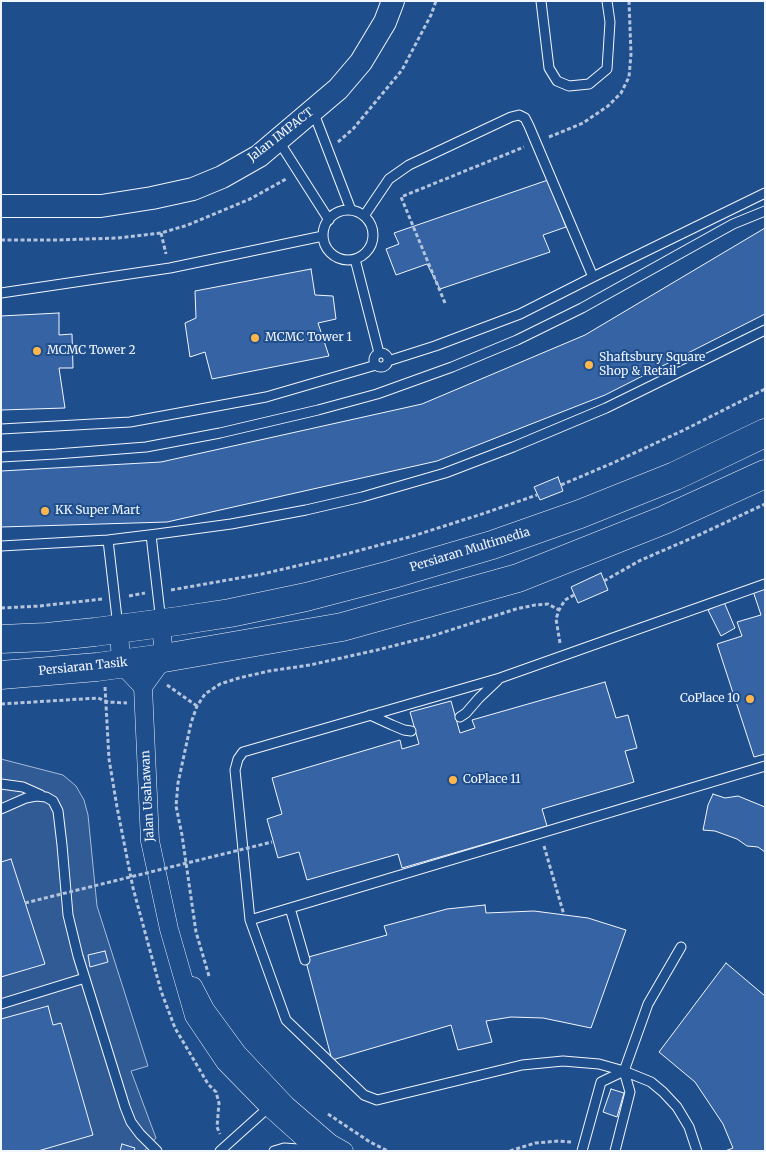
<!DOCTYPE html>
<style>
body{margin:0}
#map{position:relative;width:766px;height:1152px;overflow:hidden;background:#1f4e8c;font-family:Merriweather,serif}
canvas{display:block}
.frame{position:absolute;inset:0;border:2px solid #f2f6ff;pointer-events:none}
</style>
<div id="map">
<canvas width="766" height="1152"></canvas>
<div class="frame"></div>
</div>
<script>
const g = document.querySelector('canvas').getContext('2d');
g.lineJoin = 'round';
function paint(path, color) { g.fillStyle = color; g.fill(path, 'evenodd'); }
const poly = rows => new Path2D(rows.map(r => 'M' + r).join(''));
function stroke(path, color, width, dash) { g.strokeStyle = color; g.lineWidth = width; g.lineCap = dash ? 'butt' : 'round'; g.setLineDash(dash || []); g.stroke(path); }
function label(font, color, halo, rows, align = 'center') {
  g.font = font + ' Merriweather,serif'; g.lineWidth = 4; g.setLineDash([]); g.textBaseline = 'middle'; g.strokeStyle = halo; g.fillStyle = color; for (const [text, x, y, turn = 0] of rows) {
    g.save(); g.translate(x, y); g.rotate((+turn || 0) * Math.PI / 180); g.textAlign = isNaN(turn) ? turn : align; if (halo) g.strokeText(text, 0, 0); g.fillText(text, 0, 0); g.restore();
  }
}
const built = poly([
 [1,759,63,775,76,786,84,800,88,815,97,906,148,1066,131,1071,156,1138,144,1151,1,1151,1,759]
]);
paint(built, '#305b95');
stroke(built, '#a8bbd7', 1);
const building = poly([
 [548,180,566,227,543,235,550,252,440,289,427,264,396,275,386,249,399,244,394,233,548,180],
 [765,228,765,314,605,395,437,461,167,522,1,527,1,471,161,462,422,404,585,335,765,228],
 [311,269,315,295,333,296,336,319,318,323,329,356,212,379,205,352,190,357,185,323,196,318,195,291,311,269],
 [59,313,59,335,72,334,73,368,59,368,65,408,1,410,1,316,59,313],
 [558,477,563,491,540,500,534,487,558,477],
 [601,573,608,590,578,603,571,587,601,573],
 [765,587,765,754,754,757,717,644,742,636,737,622,761,615,753,591,765,587],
 [724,602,735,628,721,636,708,610,724,602],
 [605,682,616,718,628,715,637,748,625,751,634,782,542,809,547,826,402,868,398,854,307,880,299,852,278,858,267,819,282,814,272,778,400,740,402,749,419,744,410,712,451,701,460,733,475,728,472,720,605,682],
 [713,794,725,798,738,796,765,807,765,852,758,847,747,846,737,839,715,831,703,830,708,805,713,794],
 [11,859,45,964,1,977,1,862,11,859],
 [485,905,486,913,534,911,588,918,626,930,591,1028,543,1018,511,1017,486,1021,492,1042,458,1050,451,1025,332,1060,305,958,387,935,384,926,447,909,485,905],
 [105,951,108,962,90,967,88,955,105,951],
 [726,963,765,996,765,1151,725,1151,733,1148,723,1124,695,1082,659,1052,726,963],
 [48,1006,53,1025,61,1023,93,1135,38,1151,1,1151,1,1019,48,1006],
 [611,1089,624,1093,617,1117,603,1112,611,1089],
 [122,1144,135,1148,134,1151,120,1151,122,1144]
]);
paint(building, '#3563a3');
stroke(building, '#f2f6ff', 1);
const service = poly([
 [541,1,549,68,557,81,569,86,589,84,607,69,610,22,607,1],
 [313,111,351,210],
 [278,140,329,220],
 '323 235a25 25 0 1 1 50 0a25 25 0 1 1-50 0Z',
 [364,216,389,179,409,165,511,117,519,115,525,118,529,126,593,277],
 [355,259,379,353],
 [1,293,170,268,323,236],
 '374 360a7 7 0 1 1 14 0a7 7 0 1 1-14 0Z',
 [388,361,435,346,520,314,593,277,765,193],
 [1,429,130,422,266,397,376,365],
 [1,457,56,454,146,447,220,433,318,410,377,394,452,367,517,340,582,308,733,224,765,211],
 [151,535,161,622],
 [108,540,118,627],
 [1,546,108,540,157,534,231,524,306,510,362,497,445,473,513,447,556,429,606,408,765,330],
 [370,715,392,725,404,730,411,731],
 [460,717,466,713,479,698,498,680],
 [1,784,23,787,41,795],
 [1,809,26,798,36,796,46,797,53,801,58,811,62,845,68,915,78,956,125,1107,131,1122,140,1134,157,1151],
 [290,908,305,960],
 [250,920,765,766],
 [1,1004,85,978],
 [220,1151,269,1107,271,1107],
 [274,1151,284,1148,314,1150],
 [582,1151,601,1082,624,1071],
 [615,1151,630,1092,624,1071,648,1004,681,947],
 [697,1151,689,1127,677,1107,663,1092,651,1082,624,1071,599,1064,563,1061,522,1065,377,1100,364,1095,286,1020,250,920,235,770,238,759,243,752,500,678,765,584]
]);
const minor = poly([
 [161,624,164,658,143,687,150,841,169,929,194,1016,225,1062,269,1107,318,1151],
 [119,629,121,664,143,687],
 [193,986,205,1009,238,1054,286,1105,330,1143,344,1151]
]);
const tertiary = poly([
 [1,206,101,206,152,198,193,189,222,177,259,156,338,89,361,62,385,22,393,1]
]);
const primary = poly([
 [1,639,47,637,95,632,178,621,230,613,306,597,390,575,492,545,580,514,675,476,765,433],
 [1,675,97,667,164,658,342,627,518,578,664,520,765,474]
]);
stroke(service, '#f2f6ff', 11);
stroke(minor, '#f2f6ff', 19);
stroke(tertiary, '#f2f6ff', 24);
stroke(primary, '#f2f6ff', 29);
stroke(poly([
 [549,137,583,123,608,106,621,93,629,77,631,54,629,1],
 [338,142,353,129,402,70,431,15,436,1],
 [161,233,166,254],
 [1,240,58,240,117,238,161,233,188,225,250,199,286,179],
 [445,303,401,197,524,147],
 [561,485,615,462,684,430,765,389],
 [604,581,639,561,701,534,765,504],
 [171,590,262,574,335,557,413,536,485,513,537,495],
 [129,596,145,593],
 [1,608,40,606,102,599],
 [560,643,556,619,559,610,565,600,574,595],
 [167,685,197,706],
 [105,687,109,759,117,807,133,888,161,991,175,1028,208,1084,216,1092,219,1103,217,1127,220,1134],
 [1,704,98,698,108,702,127,703],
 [544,846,564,915],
 [209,976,196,932,182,835,176,806,178,783,191,723,197,706,205,694,220,684,239,678,269,671,310,665,377,650,432,636,516,609,535,605,548,604,559,610],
 [328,1114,370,1142,388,1151],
 [510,1151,535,1143,559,1141,571,1142]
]), '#b3c4dc', 3, [4, 2.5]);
stroke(service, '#1f4e8c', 9);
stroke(minor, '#1f4e8c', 18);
stroke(tertiary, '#1f4e8c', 22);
stroke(primary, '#1f4e8c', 28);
stroke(poly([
 [25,903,272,842]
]), '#b3c4dc', 3, [4, 2.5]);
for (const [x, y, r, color] of [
 [255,338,5,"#ffb74d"],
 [37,351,5,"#ffb74d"],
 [589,365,5,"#ffb74d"],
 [45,511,5,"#ffb74d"],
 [750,699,5,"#ffb74d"],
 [453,780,5,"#ffb74d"]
]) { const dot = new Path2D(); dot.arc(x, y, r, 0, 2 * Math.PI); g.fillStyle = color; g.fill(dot); stroke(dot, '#1f4e8c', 2); }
label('12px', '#f2f6ff', '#1f4e8c', [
 ["Jalan IMPACT",281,135,-38],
 ["Persiaran Multimedia",470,550,-17],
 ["Persiaran Tasik",83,667,-6],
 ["Jalan Usahawan",148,796,-93]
]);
label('12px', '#f2f6ff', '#1f4e8c', [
 ["MCMC Tower 1",265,338],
 ["MCMC Tower 2",47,351],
 ["Shaftsbury Square",599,358],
 ["Shop & Retail",599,372],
 ["KK Super Mart",55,511],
 ["CoPlace 10",740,699,"right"],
 ["CoPlace 11",463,780]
], 'left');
</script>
